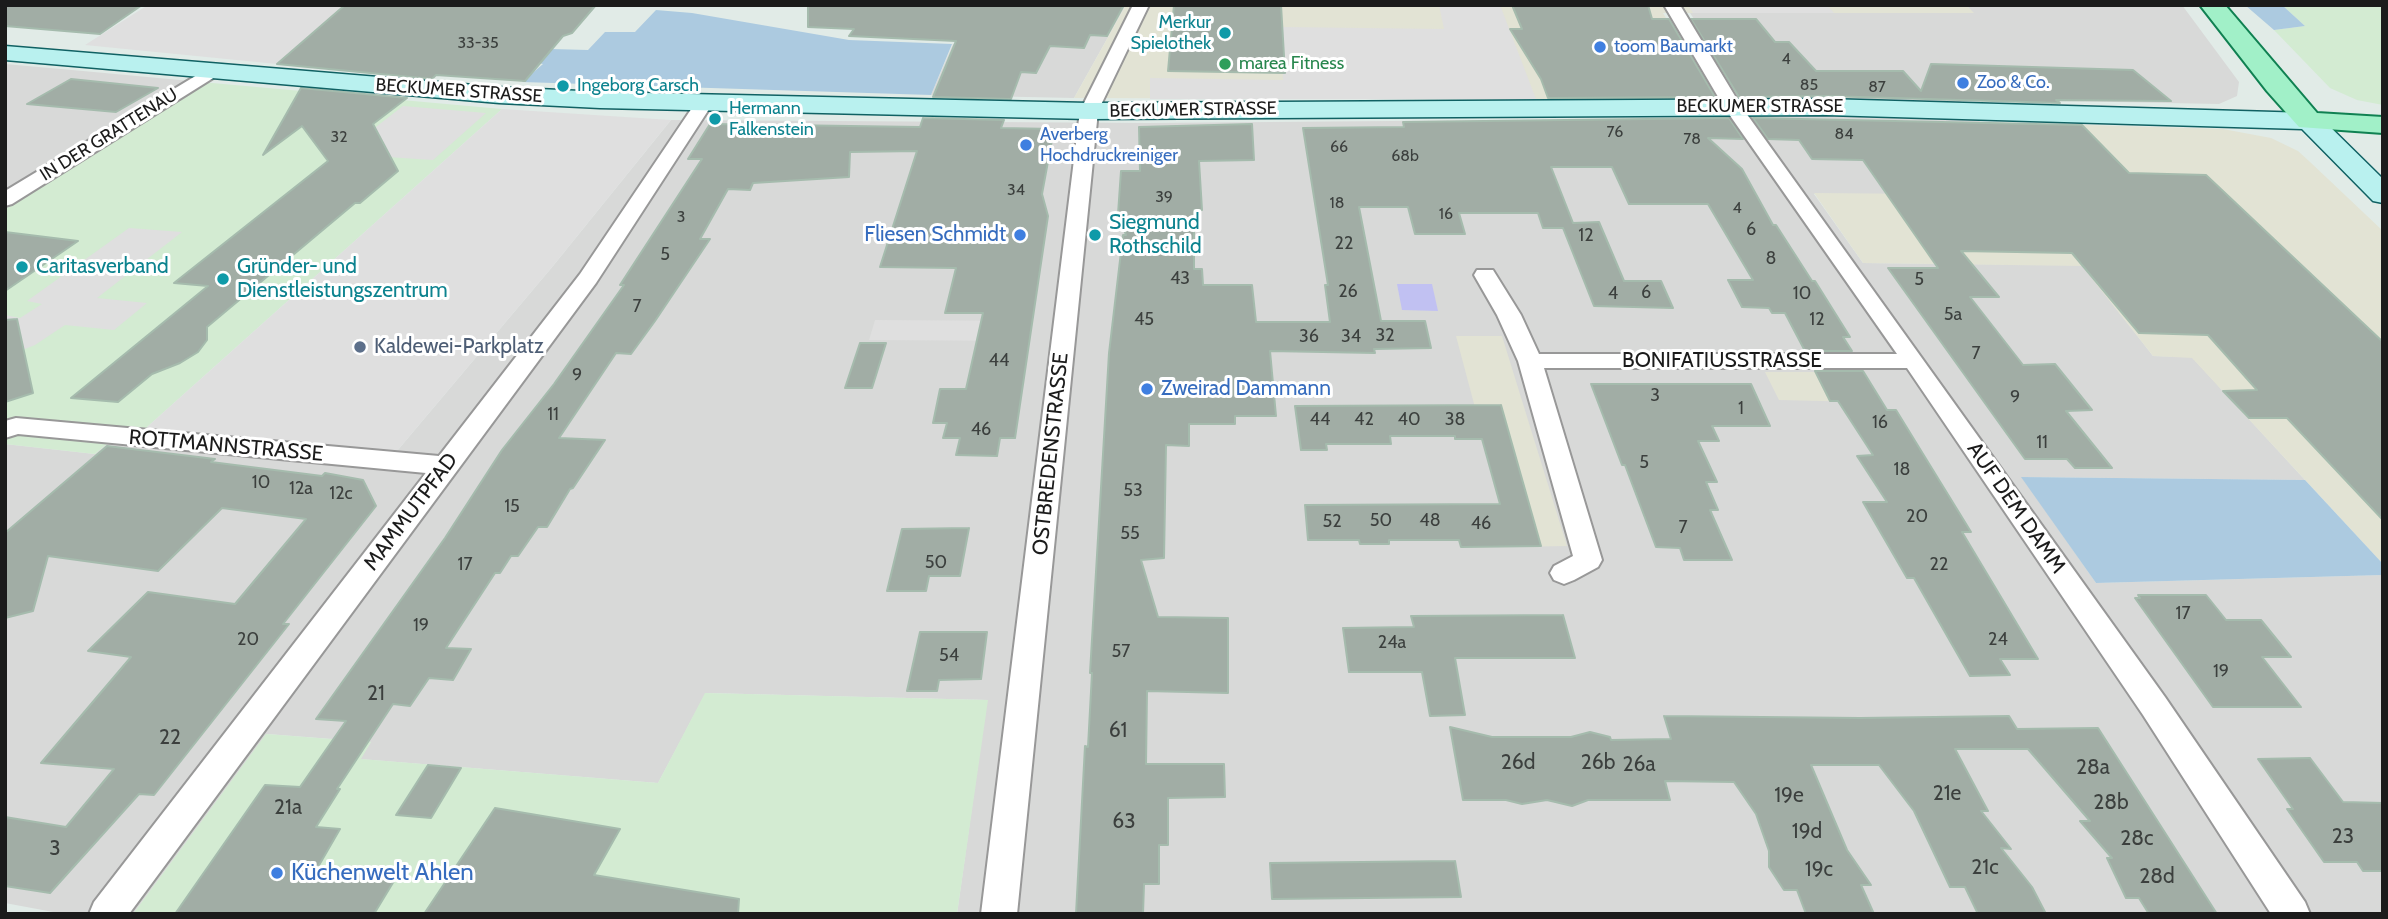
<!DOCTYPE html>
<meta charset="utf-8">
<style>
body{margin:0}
#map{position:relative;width:2388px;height:919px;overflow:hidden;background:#e1ebe7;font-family:Cabin,sans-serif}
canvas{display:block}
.frame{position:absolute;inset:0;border:7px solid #1b1b1b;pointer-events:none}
</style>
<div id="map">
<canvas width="2388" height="919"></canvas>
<div class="frame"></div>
</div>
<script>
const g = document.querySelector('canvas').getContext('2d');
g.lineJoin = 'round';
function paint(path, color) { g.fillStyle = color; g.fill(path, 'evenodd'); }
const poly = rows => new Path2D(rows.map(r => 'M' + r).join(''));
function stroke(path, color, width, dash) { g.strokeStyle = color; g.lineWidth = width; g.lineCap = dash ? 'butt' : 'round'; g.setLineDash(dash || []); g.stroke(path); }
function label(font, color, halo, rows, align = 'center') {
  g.font = font + ' Cabin,sans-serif'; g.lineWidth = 6; g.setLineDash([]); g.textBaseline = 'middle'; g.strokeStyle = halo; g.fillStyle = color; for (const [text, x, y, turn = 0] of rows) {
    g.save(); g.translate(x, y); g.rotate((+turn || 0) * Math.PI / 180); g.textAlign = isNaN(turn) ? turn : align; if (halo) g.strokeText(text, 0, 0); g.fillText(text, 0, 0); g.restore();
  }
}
paint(poly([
 [1052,5,1126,5,1074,98,931,95,953,44,1023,47],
 [1966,5,2182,5,2239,82,2237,96,2219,104,1959,99,2047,195,1814,194,1863,263,2082,265,2153,356,2192,357,2305,480,2022,477,2096,583,2383,575,2383,914,957,914,987,700,706,693,658,783,360,759,371,742,267,734,133,914,64,914,5,903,5,444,95,454,128,426,397,451,553,266,671,120,1148,123,1759,118,1690,13,1973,13],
 [5,64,83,71,201,82,102,150,5,209]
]), '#d8d9d8');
paint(poly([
 [2282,5,2383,5,2383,105,2357,100,2330,88,2274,30,2305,26],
 [201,82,502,109,146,428,128,426,95,454,5,444,5,209,102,150],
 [705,693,988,700,957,914,133,914,266,734,371,742,361,759,658,783]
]), '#d3ebd2');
paint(poly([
 [1126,5,1966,5,1974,13,1663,13,1714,100,1074,98],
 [1981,122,2223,129,2271,138,2298,151,2309,161,2383,231,2383,564,2192,358,2153,356,2082,266,1863,263,1814,193,2046,195],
 [1456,336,1502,336,1567,546,1512,547],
 [1765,372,1850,372,1865,402,1779,400]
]), '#e2e3d4');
paint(poly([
 [2245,5,2282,5,2305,26,2274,30],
 [656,10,692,13,849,40,952,44,931,95,522,82,543,64,538,63,551,49,588,50,605,32,635,32],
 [2021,477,2305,480,2383,564,2383,575,2096,583]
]), '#accae0');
paint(poly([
 [1397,284,1432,284,1438,311,1402,310]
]), '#c1c1f2');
paint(poly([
 [148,5,345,5,277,64,85,45],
 [1439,5,1500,5,1536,99,1150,99,1150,78,1283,80,1281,27,1444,29],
 [1688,5,1827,5,1834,13,1693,13],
 [403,106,486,113,433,160,341,154],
 [502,109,671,120,553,266,397,451,146,428],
 [129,228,182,232,97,298,147,303,114,330,65,325,35,345,5,357,5,315,20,318,42,304,27,301],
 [875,320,1032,321,1028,341,869,340]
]), '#dfdfdf');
const building = poly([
 [5,5,142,5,100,34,5,26,5,5],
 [345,5,596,5,572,33,563,36,525,81,436,75,432,79,277,64,345,5],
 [808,5,1124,5,1107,36,1090,35,1084,48,1050,46,1036,73,1021,72,1011,99,933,97,956,41,849,36,854,29,808,27,808,5],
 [1174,5,1281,5,1285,73,1168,71,1174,5],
 [1512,5,1648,5,1652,19,1669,19,1715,97,1548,98,1541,79,1510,29,1522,29,1512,5],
 [1691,19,1756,19,1775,42,1789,42,1816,71,1903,71,1921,91,1931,64,2133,70,2171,101,2056,100,2060,103,1826,96,1739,97,1691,19],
 [71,79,158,88,116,112,27,104,71,79],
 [301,88,407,98,373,124,398,171,360,203,355,203,207,327,207,340,198,352,180,363,152,374,118,402,71,398,208,286,174,283,328,161,302,126,263,155,301,88],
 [923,118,1004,120,1001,128,1054,129,1042,194,1048,216,1015,438,1000,438,997,456,956,455,960,438,943,438,947,423,933,423,940,389,966,389,983,313,945,313,956,268,880,267,917,151,850,152,849,177,753,183,750,190,728,189,700,239,710,239,655,321,631,354,616,353,559,438,605,440,573,488,570,489,547,527,538,527,518,556,511,556,500,573,495,573,446,648,471,649,453,680,429,678,410,706,393,704,337,789,340,789,316,827,340,829,318,867,394,881,374,914,175,914,265,785,300,787,346,721,316,719,445,538,502,450,554,384,624,285,620,285,702,159,688,159,710,124,920,127,923,118],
 [1729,118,1743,139,1708,138,1742,169,1773,225,1776,225,1812,281,1815,281,1850,337,1843,337,1852,351,1805,351,1785,313,1772,313,1769,308,1742,307,1728,280,1753,280,1708,204,1629,204,1612,167,1551,167,1573,223,1599,222,1624,281,1661,281,1673,308,1594,306,1563,228,1543,228,1538,213,1459,213,1465,234,1415,234,1408,207,1359,207,1381,321,1425,321,1431,348,1374,349,1375,353,1270,351,1276,416,1235,416,1235,424,1189,424,1189,446,1166,445,1164,558,1141,560,1158,617,1228,618,1228,693,1147,691,1146,764,1224,764,1225,797,1168,798,1168,845,1159,845,1159,884,1144,884,1143,914,1076,914,1085,746,1088,747,1092,673,1090,673,1109,353,1123,235,1126,235,1118,214,1121,171,1140,171,1139,127,1252,124,1254,160,1199,161,1202,210,1194,210,1194,269,1202,269,1203,285,1252,285,1256,322,1330,322,1325,285,1328,285,1303,128,1404,127,1403,122,1729,118],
 [1753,118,2082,125,2129,173,2206,175,2383,342,2383,520,2287,418,2249,418,2223,391,2257,390,2208,335,2139,333,2072,253,1961,251,1999,297,1970,297,2023,365,2055,364,2092,410,2066,411,2112,468,2075,468,2067,459,2025,459,1888,268,1938,268,1863,160,1812,159,1799,140,1768,139,1753,118],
 [5,232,78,241,5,291,5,232],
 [17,319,33,393,5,402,5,320,17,319],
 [860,343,886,343,872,388,845,388,860,343],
 [1815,371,1863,371,1887,410,1896,410,1971,532,1962,532,2038,659,2000,659,2010,675,1970,676,1914,578,1907,578,1863,502,1887,502,1857,456,1873,455,1838,401,1830,401,1815,371],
 [1591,384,1751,384,1770,426,1712,426,1719,441,1698,441,1717,482,1706,482,1718,510,1710,510,1732,560,1684,560,1680,548,1656,547,1625,465,1622,465,1591,384],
 [1501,405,1541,546,1461,547,1459,540,1389,540,1389,544,1360,544,1359,540,1308,540,1305,505,1500,504,1482,439,1455,439,1455,436,1390,436,1391,444,1326,444,1327,450,1301,450,1295,406,1501,405],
 [107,446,215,459,211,462,322,476,325,473,363,480,376,506,283,624,289,624,154,795,139,794,50,893,5,886,5,817,66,827,114,769,41,763,131,657,88,651,148,592,235,604,306,519,222,508,158,571,48,556,33,611,5,618,5,533,107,446],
 [969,528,960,576,929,576,926,591,887,591,902,529,969,528],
 [2138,595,2206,595,2226,620,2261,620,2291,657,2262,657,2301,707,2213,707,2135,598,2140,598,2138,595],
 [1563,615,1575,658,1455,658,1465,715,1430,716,1422,672,1349,672,1343,628,1414,627,1411,616,1563,615],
 [920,632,987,632,981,679,939,680,937,691,907,691,920,632],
 [1664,716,1860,718,2009,716,2017,729,2098,728,2217,914,2149,914,2139,898,2126,898,2107,858,2112,858,2080,821,2090,821,2028,749,1955,749,1988,811,1981,811,2011,849,2001,848,2032,887,2046,914,1978,914,1965,887,1950,887,1914,811,1879,765,1811,765,1847,850,1871,885,1861,885,1874,914,1806,914,1797,890,1784,890,1769,867,1769,851,1756,814,1734,782,1665,781,1670,800,1588,800,1572,806,1547,800,1522,804,1506,800,1463,800,1450,727,1492,737,1571,737,1590,732,1610,737,1611,740,1671,739,1664,716],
 [2310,758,2343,802,2383,803,2383,871,2363,871,2357,862,2324,862,2287,809,2293,809,2258,759,2310,758],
 [428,765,461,768,431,818,396,815,428,765],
 [495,808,620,829,594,875,739,899,738,914,424,914,495,808],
 [1455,861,1461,897,1272,899,1270,863,1455,861]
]);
paint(building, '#a1ada5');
stroke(building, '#a5bbad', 2);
const street = poly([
 [1133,5,1149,5,1098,111,1017,914,981,914,1080,111,1133,5],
 [1664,5,1680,5,1741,106,2165,697,2305,902,2310,914,2271,914,2143,715,1907,368,1544,368,1602,560,1598,567,1574,580,1564,584,1554,580,1550,573,1554,566,1573,556,1518,361,1497,315,1474,275,1477,270,1493,270,1521,315,1539,354,1897,354,1724,107,1664,5],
 [212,66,221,71,218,75,12,204,5,206,5,191,212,66],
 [704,98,713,103,596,283,129,914,89,914,94,902,426,473,18,434,5,438,5,421,16,418,439,456,580,274,698,99,704,98]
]);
const secondary = poly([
 [5,46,499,87,600,92,1089,103,1826,99,2309,113,2318,115,2383,179,2383,203,2373,201,2302,129,1826,115,1089,119,600,108,499,103,5,60,5,46]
]);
const primary = poly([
 [2200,5,2225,5,2317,113,2383,117,2383,133,2299,127,2267,91,2200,5]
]);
stroke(street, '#989898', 4);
stroke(secondary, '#106163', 3);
stroke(primary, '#108152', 4);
paint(street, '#fff');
paint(secondary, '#b9f1ef');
paint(primary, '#a1f0c8');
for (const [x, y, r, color] of [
 [1225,33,7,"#0f9aa8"],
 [1600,47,7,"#3f7fe0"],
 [1225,64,7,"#2e9e5b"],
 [1963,83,7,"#3f7fe0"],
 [563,86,7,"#0f9aa8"],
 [715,119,7,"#0f9aa8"],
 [1026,145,7,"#3f7fe0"],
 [1020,235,7,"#3f7fe0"],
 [1095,235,7,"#0f9aa8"],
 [22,267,7,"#0f9aa8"],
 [223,279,7,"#0f9aa8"],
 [360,347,7,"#5c6f8a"],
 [1147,389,7,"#3f7fe0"],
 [277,873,7,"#3f7fe0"]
]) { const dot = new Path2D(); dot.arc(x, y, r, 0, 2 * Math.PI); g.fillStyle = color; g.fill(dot); stroke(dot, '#fff', 2.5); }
label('16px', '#3c403e', null, [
 ["33-35",478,43],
 ["4",1786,59],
 ["85",1809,85],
 ["87",1877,87],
 ["76",1615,132],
 ["84",1844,134],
 ["32",339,137],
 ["78",1692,139],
 ["66",1339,147],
 ["68b",1405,156],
 ["34",1016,190],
 ["39",1164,197],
 ["18",1337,203],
 ["4",1737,208],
 ["16",1446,214],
 ["3",681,217]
]);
label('18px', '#0d838f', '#fff', [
 ["Merkur",1211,23,"right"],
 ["Spielothek",1211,44,"right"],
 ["Ingeborg Carsch",577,86],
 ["Hermann",729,109],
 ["Falkenstein",729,130]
], 'left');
label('18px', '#366cbe', '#fff', [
 ["toom Baumarkt",1614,47],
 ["Zoo & Co.",1977,83],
 ["Averberg",1040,135],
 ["Hochdruckreiniger",1040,156]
], 'left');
label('18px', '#27864d', '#fff', [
 ["marea Fitness",1239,64]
], 'left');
label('18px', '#1b1b1b', '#fff', [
 ["BECKUMER STRASSE",459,91,4],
 ["BECKUMER STRASSE",1760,107],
 ["BECKUMER STRASSE",1193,110,-1],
 ["IN DER GRATTENAU",109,135,-32]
]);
label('18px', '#3c403e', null, [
 ["6",1751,230],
 ["12",1586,236],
 ["22",1344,244],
 ["5",665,255],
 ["8",1771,259],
 ["43",1180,279],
 ["5",1919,280],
 ["26",1348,292],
 ["6",1646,293],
 ["4",1613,294],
 ["10",1802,294],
 ["7",637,307],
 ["5a",1953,315],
 ["45",1144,320],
 ["12",1817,320],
 ["32",1385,336],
 ["36",1309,337],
 ["34",1351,337],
 ["7",1976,354],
 ["44",999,361],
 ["9",577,376],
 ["3",1655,396],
 ["9",2015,398],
 ["1",1741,409],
 ["11",553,415],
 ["44",1320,420],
 ["42",1364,420],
 ["40",1409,420],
 ["38",1455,420],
 ["16",1880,423],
 ["46",981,430],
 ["11",2042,443],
 ["5",1644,463],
 ["18",1902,470],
 ["10",261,483],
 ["12a",301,489],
 ["53",1133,491],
 ["12c",341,494],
 ["15",512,507],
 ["20",1917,517],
 ["50",1381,521],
 ["48",1430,521],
 ["52",1332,522],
 ["46",1481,524],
 ["7",1683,528],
 ["55",1130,534],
 ["50",936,563],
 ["17",465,565],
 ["22",1939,565],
 ["17",2183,614],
 ["19",421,626],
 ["20",248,640],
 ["24",1998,640],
 ["24a",1392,643],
 ["57",1121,652],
 ["54",949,656],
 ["19",2221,672]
]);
label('21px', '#0d838f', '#fff', [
 ["Siegmund",1109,223],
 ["Rothschild",1109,247],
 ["Caritasverband",36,267],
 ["Gründer- und",237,267],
 ["Dienstleistungszentrum",237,291]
], 'left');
label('21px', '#366cbe', '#fff', [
 ["Fliesen Schmidt",1006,235],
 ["Zweirad Dammann",1161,389,"left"]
], 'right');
label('21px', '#4e5e75', '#fff', [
 ["Kaldewei-Parkplatz",374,347]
], 'left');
label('21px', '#1b1b1b', '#fff', [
 ["BONIFATIUSSTRASSE",1722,361],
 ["ROTTMANNSTRASSE",226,446,5],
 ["OSTBREDENSTRASSE",1051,454,-84],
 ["AUF DEM DAMM",2016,508,55],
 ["MAMMUTPFAD",411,512,-53]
]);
label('21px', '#3c403e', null, [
 ["21",376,694],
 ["61",1118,731],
 ["22",170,738],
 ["26d",1518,763],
 ["26b",1598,763],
 ["26a",1639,765],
 ["28a",2093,768],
 ["21e",1947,794],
 ["19e",1789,796],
 ["28b",2111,803],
 ["21a",288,808],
 ["63",1124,822],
 ["19d",1807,832],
 ["23",2343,837],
 ["28c",2137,839],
 ["3",55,849],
 ["21c",1985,868],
 ["19c",1819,870],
 ["28d",2157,877]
]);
label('24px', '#366cbe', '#fff', [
 ["Küchenwelt Ahlen",291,873]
], 'left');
</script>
